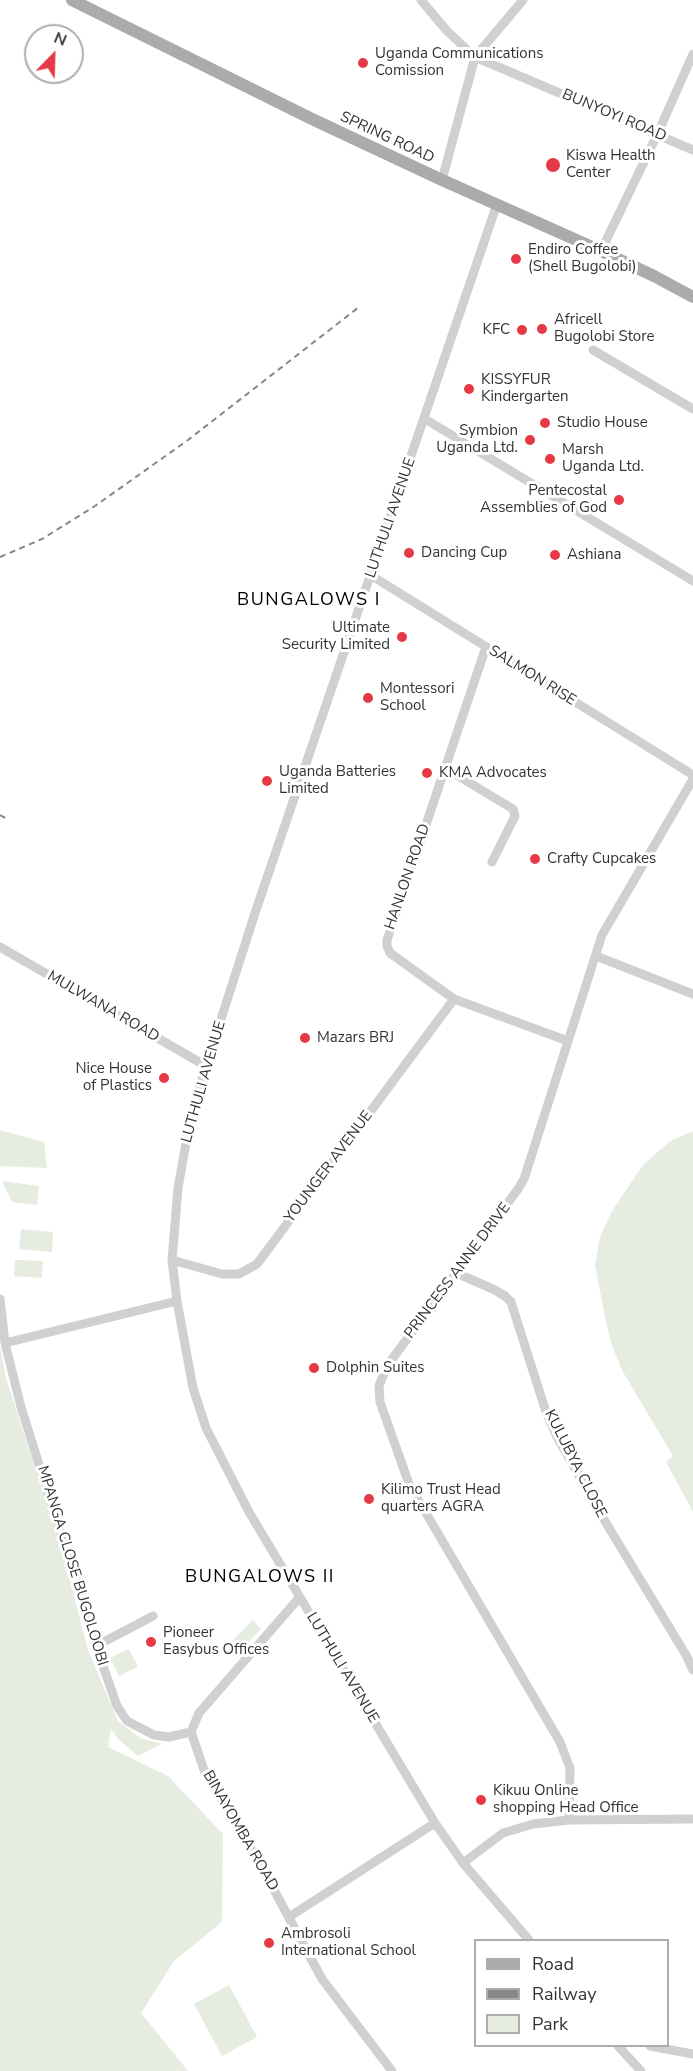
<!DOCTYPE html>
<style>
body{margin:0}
#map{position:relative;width:693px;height:2071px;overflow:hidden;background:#fff;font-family:"Nunito Sans",sans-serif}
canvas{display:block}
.legend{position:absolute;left:474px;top:1939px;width:195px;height:108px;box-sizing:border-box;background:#fff;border:2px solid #adadad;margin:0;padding:8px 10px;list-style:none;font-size:18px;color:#333}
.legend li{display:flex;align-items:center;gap:12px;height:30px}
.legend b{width:30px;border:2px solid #adadad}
.north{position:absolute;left:24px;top:24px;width:60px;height:60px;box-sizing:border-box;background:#fff;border:2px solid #adadad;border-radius:50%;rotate:23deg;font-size:16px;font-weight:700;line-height:24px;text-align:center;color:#333}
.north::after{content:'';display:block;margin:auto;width:21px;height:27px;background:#e63946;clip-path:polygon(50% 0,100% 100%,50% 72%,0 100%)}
</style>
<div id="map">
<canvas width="693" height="2071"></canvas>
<ul class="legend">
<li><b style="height:8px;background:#ababab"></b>Road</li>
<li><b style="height:8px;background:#888"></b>Railway</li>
<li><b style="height:16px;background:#e6ecdf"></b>Park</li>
</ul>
<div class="north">N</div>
</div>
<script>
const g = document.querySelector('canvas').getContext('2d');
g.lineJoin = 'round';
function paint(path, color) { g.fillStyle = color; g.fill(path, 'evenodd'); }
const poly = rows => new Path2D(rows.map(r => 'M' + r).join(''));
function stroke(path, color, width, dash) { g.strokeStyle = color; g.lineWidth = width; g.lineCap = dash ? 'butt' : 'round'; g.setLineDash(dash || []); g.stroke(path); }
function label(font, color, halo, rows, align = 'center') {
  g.font = font + ' "Nunito Sans",sans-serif'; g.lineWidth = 6; g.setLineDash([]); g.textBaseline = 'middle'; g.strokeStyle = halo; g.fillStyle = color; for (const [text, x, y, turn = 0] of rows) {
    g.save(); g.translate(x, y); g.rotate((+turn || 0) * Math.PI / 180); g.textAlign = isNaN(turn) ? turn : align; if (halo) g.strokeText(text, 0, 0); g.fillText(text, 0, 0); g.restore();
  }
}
paint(poly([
 [0,1130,44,1142,47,1168,0,1166],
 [693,1131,693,1512,666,1462,673,1456,623,1372,612,1346,605,1317,595,1265,600,1237,612,1211,643,1165,670,1141],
 [2,1181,39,1186,37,1205,12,1202],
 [21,1229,53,1232,52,1252,19,1249],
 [15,1260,43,1261,42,1278,14,1276],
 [0,1346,6,1378,65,1561,88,1650,118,1721,140,1738,162,1744,138,1756,118,1739,111,1729,108,1747,168,1776,223,1834,222,1922,174,1961,141,2013,188,2071,0,2071],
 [253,1620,261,1629,239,1652,230,1643],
 [129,1649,138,1667,119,1676,110,1658],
 [229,1985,257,2037,222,2056,194,2004]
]), '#e6ecdf');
stroke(poly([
 [421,0,447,31,475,57,693,150],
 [442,180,475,57,523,0],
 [497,204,256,910,206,1066,191,1115,178,1188,172,1260,177,1301,193,1388,206,1428,249,1512,435,1823,463,1863,529,1940],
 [601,251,657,135,693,54],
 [593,350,693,409],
 [425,419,693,581],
 [372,576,693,775],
 [486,647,387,940,387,946,390,953,454,999,568,1041],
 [445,768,513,809,515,816,492,862],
 [0,947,206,1066],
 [596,956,693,994],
 [172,1260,222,1274,239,1274,257,1264,454,999],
 [456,1273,493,1289,505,1296,511,1302,546,1412,557,1437,603,1518,686,1655,693,1670],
 [0,1299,5,1343,21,1407,96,1646,117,1706,127,1721,154,1735,169,1737,191,1732],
 [5,1343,177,1301],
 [299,1598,199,1713,191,1732,204,1770,260,1864,322,1979,392,2071],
 [96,1646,153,1616],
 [569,1820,570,1768,560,1742,409,1484,380,1402,379,1386,387,1366,518,1189,524,1179,602,935,693,779],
 [463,1863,503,1833,533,1824,569,1820,693,1819],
 [289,1917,435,1823],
 [618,2046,641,2071],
 [650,2046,693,2054]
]), '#d0d0d0', 9);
stroke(poly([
 [72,0,312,119,442,180,601,251,654,276,693,297]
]), '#ababab', 12);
stroke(poly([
 [0,557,42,539,95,506,188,440,359,307],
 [0,815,9,820]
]), '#888', 2, [6, 4.5]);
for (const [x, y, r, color] of [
 [363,63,6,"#e63946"],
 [553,165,8,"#e63946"],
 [516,259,6,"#e63946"],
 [542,329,6,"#e63946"],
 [522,330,6,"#e63946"],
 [469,389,6,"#e63946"],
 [545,423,6,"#e63946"],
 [530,440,6,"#e63946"],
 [550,459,6,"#e63946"],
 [619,500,6,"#e63946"],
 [409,553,6,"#e63946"],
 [555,555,6,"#e63946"],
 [402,637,6,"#e63946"],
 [368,698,6,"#e63946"],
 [427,773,6,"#e63946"],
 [267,781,6,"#e63946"],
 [535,859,6,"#e63946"],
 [305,1038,6,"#e63946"],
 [164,1078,6,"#e63946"],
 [314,1368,6,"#e63946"],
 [369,1499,6,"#e63946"],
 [151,1642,6,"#e63946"],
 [481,1800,6,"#e63946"],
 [269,1943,6,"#e63946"]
]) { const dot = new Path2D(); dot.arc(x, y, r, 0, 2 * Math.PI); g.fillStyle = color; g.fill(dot); stroke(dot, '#fff', 2); }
label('15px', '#333', '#fff', [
 ["Uganda Communications",375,54],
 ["Comission",375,71],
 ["Kiswa Health",566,156],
 ["Center",566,173],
 ["Endiro Coffee",528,250],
 ["(Shell Bugolobi)",528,267],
 ["Africell",554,320],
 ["Bugolobi Store",554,337],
 ["KFC",510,330,"right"],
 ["KISSYFUR",481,380],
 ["Kindergarten",481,397],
 ["Studio House",557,423],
 ["Symbion",518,431,"right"],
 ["Uganda Ltd.",518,448,"right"],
 ["Marsh",562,450],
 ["Uganda Ltd.",562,467],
 ["Pentecostal",607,491,"right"],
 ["Assemblies of God",607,508,"right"],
 ["Dancing Cup",421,553],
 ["Ashiana",567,555],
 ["Ultimate",390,628,"right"],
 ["Security Limited",390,645,"right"],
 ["Montessori",380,689],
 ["School",380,706],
 ["Uganda Batteries",279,772],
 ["Limited",279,789],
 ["KMA Advocates",439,773],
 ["Crafty Cupcakes",547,859],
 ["Mazars BRJ",317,1038],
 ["Nice House",152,1069,"right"],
 ["of Plastics",152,1086,"right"],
 ["Dolphin Suites",326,1368],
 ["Kilimo Trust Head",381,1490],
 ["quarters AGRA",381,1507],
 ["Pioneer",163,1633],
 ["Easybus Offices",163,1650],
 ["Kikuu Online",493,1791],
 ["shopping Head Office",493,1808],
 ["Ambrosoli",281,1934],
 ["International School",281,1951]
], 'left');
label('15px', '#333', '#fff', [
 ["BUNYOYI ROAD",614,116,23],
 ["SPRING ROAD",387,138,25],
 ["LUTHULI AVENUE",391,518,-71],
 ["SALMON RISE",532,676,32],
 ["HANLON ROAD",408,877,-71],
 ["MULWANA ROAD",103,1007,30],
 ["LUTHULI AVENUE",204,1082,-74],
 ["YOUNGER AVENUE",329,1167,-53],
 ["PRINCESS ANNE DRIVE",458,1271,-53],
 ["KULUBYA CLOSE",575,1464,63],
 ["MPANGA CLOSE BUGOLOOBI",72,1566,73],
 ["LUTHULI AVENUE",342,1668,59],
 ["BINAYOMBA ROAD",240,1831,60]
]);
g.letterSpacing = '1.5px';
label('18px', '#000', '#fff', [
 ["BUNGALOWS I",309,601],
 ["BUNGALOWS II",260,1578]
]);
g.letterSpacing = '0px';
</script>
